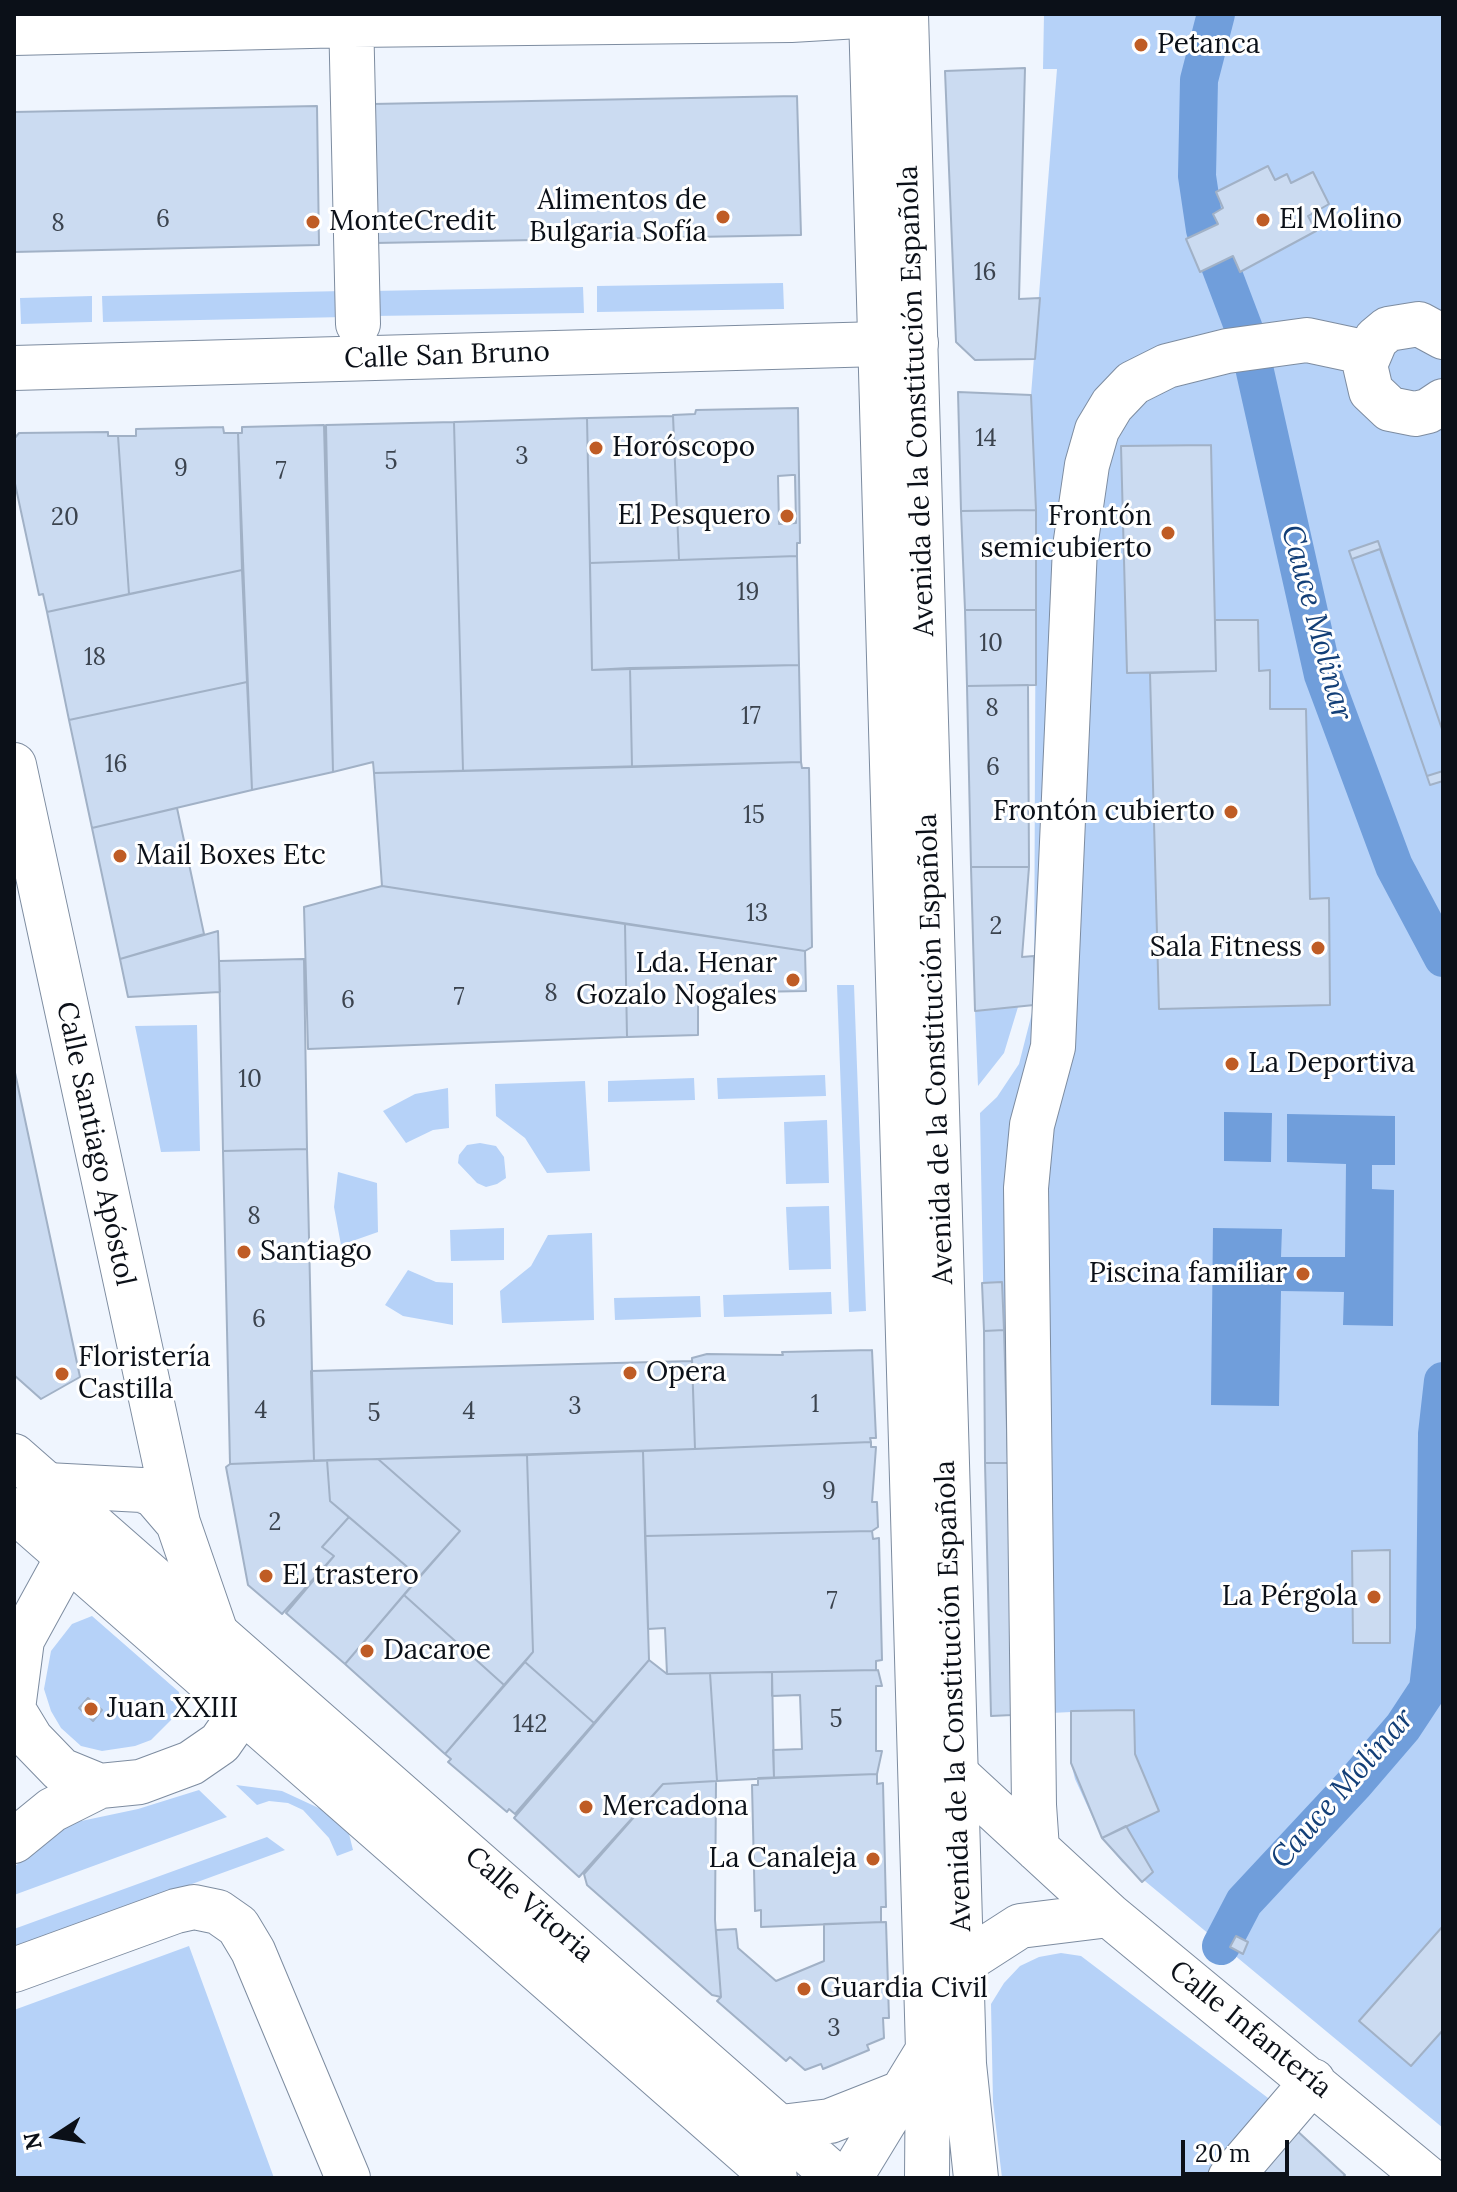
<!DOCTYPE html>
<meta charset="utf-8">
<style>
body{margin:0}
#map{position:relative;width:1457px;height:2192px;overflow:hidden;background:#eff5fe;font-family:Lora,serif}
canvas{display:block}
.frame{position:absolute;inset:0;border:16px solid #0b1018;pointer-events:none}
.north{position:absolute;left:16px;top:2096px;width:80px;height:80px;-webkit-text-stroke:6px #fff;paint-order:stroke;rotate:258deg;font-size:22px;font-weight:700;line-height:32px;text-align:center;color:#0b1018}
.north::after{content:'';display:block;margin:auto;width:28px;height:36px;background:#0b1018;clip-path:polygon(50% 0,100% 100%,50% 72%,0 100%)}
.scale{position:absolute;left:1181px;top:2140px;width:108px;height:36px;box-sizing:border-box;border:4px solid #0b1018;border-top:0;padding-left:10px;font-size:24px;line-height:28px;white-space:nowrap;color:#0b1018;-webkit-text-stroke:6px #fff;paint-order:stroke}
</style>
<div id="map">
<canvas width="1457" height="2192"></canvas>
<div class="frame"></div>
<div class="north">N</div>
<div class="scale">20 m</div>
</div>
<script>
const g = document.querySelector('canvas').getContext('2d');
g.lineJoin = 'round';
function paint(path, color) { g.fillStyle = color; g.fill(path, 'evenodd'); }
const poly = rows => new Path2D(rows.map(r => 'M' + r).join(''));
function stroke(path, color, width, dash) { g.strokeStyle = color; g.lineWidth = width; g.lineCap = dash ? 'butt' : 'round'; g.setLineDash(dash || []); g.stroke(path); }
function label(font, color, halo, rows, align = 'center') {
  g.font = font + ' Lora,serif'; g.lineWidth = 6; g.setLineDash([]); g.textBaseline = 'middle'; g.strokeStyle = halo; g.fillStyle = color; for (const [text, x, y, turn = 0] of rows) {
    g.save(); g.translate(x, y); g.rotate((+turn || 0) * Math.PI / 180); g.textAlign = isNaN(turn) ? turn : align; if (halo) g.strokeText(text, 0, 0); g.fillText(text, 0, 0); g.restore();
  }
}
paint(poly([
 [1044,14,1443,14,1443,2128,1122,1862,1102,1838,1075,1779,1071,1763,1071,1712,991,1716,980,1113,997,1097,1019,1064,1034,1005,1036,510,1031,395,1057,69,1043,69],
 [783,283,784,309,597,312,597,286],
 [583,287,584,313,373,316,372,291],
 [344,291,345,317,103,322,102,296],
 [92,296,92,322,21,324,20,298],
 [837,985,854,985,866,1311,849,1312],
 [1018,1007,1004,1053,978,1086,975,1011],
 [197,1025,200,1151,161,1152,135,1026],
 [825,1075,826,1096,718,1099,717,1078],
 [694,1078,695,1100,608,1102,608,1081],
 [585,1081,590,1171,547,1173,525,1138,496,1116,495,1084],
 [448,1088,449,1128,433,1130,406,1143,383,1111,415,1094],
 [827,1120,829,1183,786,1184,784,1122],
 [480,1143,496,1146,504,1157,506,1178,497,1184,486,1187,477,1183,458,1163,459,1155,467,1145],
 [338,1172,377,1183,378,1232,341,1245,334,1207],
 [829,1206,831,1269,789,1270,786,1207],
 [504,1228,504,1260,451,1261,450,1230],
 [592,1233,594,1320,502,1323,500,1291,531,1266,548,1235],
 [408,1270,436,1282,453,1283,453,1325,403,1316,385,1305],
 [831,1292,832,1314,724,1317,723,1295],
 [700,1296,701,1317,615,1320,614,1298],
 [92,1616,179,1692,180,1705,172,1719,151,1740,135,1746,102,1751,81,1746,61,1728,51,1711,44,1689,51,1651,72,1624],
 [236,1785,282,1791,323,1810,349,1834,353,1850,337,1856,329,1838,303,1810,288,1803,269,1801,257,1805],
 [199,1790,227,1817,14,1895,14,1867,67,1824,138,1809],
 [267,1837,285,1850,14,1949,14,1929],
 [189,1946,274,2178,14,2178,14,2010],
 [1061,1953,1081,1956,1272,2101,1205,2178,1002,2178,993,2102,991,2004,1004,1983,1020,1966,1039,1957]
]), '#b6d2f8');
paint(poly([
 [1224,1112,1272,1113,1271,1162,1224,1161],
 [1287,1114,1395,1116,1395,1165,1372,1165,1372,1189,1394,1190,1393,1326,1343,1325,1344,1292,1281,1291,1279,1406,1211,1405,1213,1228,1282,1229,1281,1257,1345,1257,1346,1164,1287,1162]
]), '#709edb');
stroke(poly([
 [1205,230,1197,176,1199,80,1216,14],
 [1219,263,1244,329],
 [1254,367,1323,675,1394,866,1443,958],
 [1221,1946,1244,1902,1354,1784,1403,1727,1428,1689,1435,1629,1437,1434,1443,1381]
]), '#709edb', 38);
const building = poly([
 [1025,68,1019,299,1040,298,1035,359,975,360,956,342,945,71,1025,68],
 [797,96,801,235,375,243,372,104,797,96],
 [317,106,319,245,14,252,14,112,317,106],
 [1268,166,1275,180,1287,174,1291,183,1313,172,1329,204,1308,216,1316,231,1240,272,1233,256,1200,272,1186,239,1218,224,1213,214,1223,208,1216,192,1268,166],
 [958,392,1031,395,1036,510,961,511,958,392],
 [798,408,800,543,797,543,797,556,679,560,673,415,695,414,696,410,798,408],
 [673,416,679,560,590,563,587,418,673,416],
 [587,418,592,670,630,668,632,767,463,771,454,422,587,418],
 [454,422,463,771,374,773,373,762,333,772,326,425,454,422],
 [324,425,333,772,252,790,238,433,242,433,242,427,324,425],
 [223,427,224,433,238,433,242,570,129,594,118,436,136,436,136,429,223,427],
 [108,432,108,436,118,436,129,594,47,612,43,594,39,595,14,479,14,439,19,433,108,432],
 [1211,445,1216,671,1127,673,1121,446,1211,445],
 [792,475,795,475,796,523,779,524,778,476,792,475],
 [1036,510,1036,610,965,610,961,511,1036,510],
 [1378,541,1443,732,1443,781,1430,785,1349,551,1378,541],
 [1380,549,1443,732,1443,771,1427,776,1352,559,1380,549],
 [797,556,799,665,592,670,590,563,797,556],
 [242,570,247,682,69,720,47,612,242,570],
 [965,610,1036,610,1036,685,967,686,965,610],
 [1215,620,1258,620,1259,671,1270,670,1270,709,1306,709,1310,899,1329,898,1330,1005,1159,1009,1150,673,1216,671,1215,620],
 [799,665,801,762,632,767,630,668,799,665],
 [247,682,252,790,92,828,69,720,247,682],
 [1028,685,1029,867,971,867,967,686,1028,685],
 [801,762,802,768,809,768,812,947,805,951,382,886,374,773,801,762],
 [177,808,204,934,120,959,92,828,177,808],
 [971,867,1029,867,1022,957,1034,956,1034,1005,975,1011,971,867],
 [382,886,625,924,627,1037,308,1049,304,907,382,886],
 [625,924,805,951,806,991,698,993,698,1035,627,1037,625,924],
 [218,931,220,992,128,997,120,959,218,931],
 [304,959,307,1149,223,1151,219,961,304,959],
 [14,1068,80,1377,41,1399,14,1375,14,1068],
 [307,1149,314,1461,230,1464,223,1151,307,1149],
 [1002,1282,1004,1330,984,1331,982,1283,1002,1282],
 [1004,1330,1008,1463,985,1463,984,1331,1004,1330],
 [872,1350,876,1438,870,1438,871,1442,695,1449,692,1358,707,1354,783,1355,782,1352,872,1350],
 [692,1361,695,1449,314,1461,311,1371,692,1361],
 [871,1442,871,1447,876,1447,872,1502,877,1502,878,1527,872,1531,645,1536,643,1451,871,1442],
 [643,1451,649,1660,594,1723,525,1662,533,1652,527,1455,643,1451],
 [527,1455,533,1652,504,1685,404,1595,460,1531,378,1459,527,1455],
 [378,1459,460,1531,419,1577,330,1501,327,1460,378,1459],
 [327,1460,330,1501,349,1517,322,1547,334,1556,282,1614,248,1585,226,1467,230,1464,327,1460],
 [985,1463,1008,1463,1012,1715,991,1716,985,1463],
 [349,1517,419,1577,345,1664,286,1613,334,1556,322,1547,349,1517],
 [872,1531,873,1539,879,1538,882,1660,876,1661,876,1670,667,1674,665,1628,648,1629,645,1536,872,1531],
 [1390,1550,1390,1643,1353,1643,1352,1551,1390,1550],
 [404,1595,504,1685,445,1754,345,1664,404,1595],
 [649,1660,667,1674,710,1673,717,1781,663,1784,579,1877,514,1818,649,1660],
 [525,1662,594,1723,515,1814,509,1809,507,1812,448,1762,451,1759,445,1754,525,1662],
 [878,1670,882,1686,876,1686,876,1751,882,1751,877,1774,774,1778,773,1750,802,1749,800,1695,772,1696,772,1672,878,1670],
 [772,1672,774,1778,717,1781,710,1673,772,1672],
 [88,1698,102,1710,93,1721,79,1708,88,1698],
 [1134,1710,1135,1754,1159,1811,1102,1838,1071,1763,1071,1711,1134,1710],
 [877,1774,877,1784,883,1783,886,1907,881,1907,881,1922,761,1927,761,1910,755,1911,752,1785,758,1785,758,1778,877,1774],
 [716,1781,715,1920,721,1997,712,1995,587,1885,584,1874,663,1784,716,1781],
 [1126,1826,1153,1872,1142,1882,1102,1838,1126,1826],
 [886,1922,889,2018,883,2018,884,2038,867,2045,869,2050,823,2069,821,2064,805,2070,790,2057,786,2061,717,2001,721,1997,716,1930,736,1929,738,1948,776,1981,824,1961,824,1924,886,1922],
 [1443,1926,1443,2030,1411,2066,1359,2021,1443,1926],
 [1236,1936,1248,1942,1243,1954,1230,1947,1236,1936],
 [1294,2128,1345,2175,1342,2178,1250,2178,1294,2128]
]);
paint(building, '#cbdbf1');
stroke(building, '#a1b1c6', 2);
const minor = poly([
 [351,14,358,324],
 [14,33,352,25,791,20,893,14],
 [1443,337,1419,324,1388,329,1376,339,1365,365,1371,391,1390,409,1415,414,1428,411,1443,401],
 [14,368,916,343],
 [14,765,178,1523,217,1636],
 [47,1485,142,1490,154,1495,178,1523],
 [956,1774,1109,1915,1427,2178],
 [1037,1849,1034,1805,1026,1188,1032,1125,1053,1047,1075,547,1087,465,1097,430,1112,405,1133,383,1167,366,1227,351,1307,340,1368,353],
 [961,1964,1020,1926,1109,1915],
 [14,1970,176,1911,194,1907,218,1912,238,1926,253,1951,348,2178],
 [1230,2178,1313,2081]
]);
const major = poly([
 [14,1701,22,1640,67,1558],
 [14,1711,31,1739,61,1770,100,1786,140,1782,191,1763,220,1743,241,1713,229,1676],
 [14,1841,52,1810,100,1786]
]);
const highway = poly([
 [871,14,928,2050,927,2178],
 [906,14,964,2064,976,2178],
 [14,1456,837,2178],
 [14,1510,775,2178],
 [781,2127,830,2121,901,2093],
 [850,2178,928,2050]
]);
stroke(minor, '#7d8ca0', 46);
stroke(major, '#7d8ca0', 46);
stroke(highway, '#7d8ca0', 46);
stroke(minor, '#fff', 44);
stroke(major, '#fff', 44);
stroke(highway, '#fff', 44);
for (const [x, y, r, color] of [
 [1141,45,8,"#bf5c25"],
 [723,217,8,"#bf5c25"],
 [1263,220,8,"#bf5c25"],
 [313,222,8,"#bf5c25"],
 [596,448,8,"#bf5c25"],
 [787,516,8,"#bf5c25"],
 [1168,533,8,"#bf5c25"],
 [1231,812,8,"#bf5c25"],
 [120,856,8,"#bf5c25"],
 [1318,948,8,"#bf5c25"],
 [793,980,8,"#bf5c25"],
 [1232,1064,8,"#bf5c25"],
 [244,1252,8,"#bf5c25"],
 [1303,1274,8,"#bf5c25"],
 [630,1373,8,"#bf5c25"],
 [62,1374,8,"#bf5c25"],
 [266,1576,8,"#bf5c25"],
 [1374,1597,8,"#bf5c25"],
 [367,1651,8,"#bf5c25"],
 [91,1709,8,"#bf5c25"],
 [586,1807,8,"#bf5c25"],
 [873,1859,8,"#bf5c25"],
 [804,1989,8,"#bf5c25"]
]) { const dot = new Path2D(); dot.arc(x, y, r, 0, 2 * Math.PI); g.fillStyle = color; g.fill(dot); stroke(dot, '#fff', 3); }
label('24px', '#3b434e', null, [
 ["6",163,220],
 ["8",58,224],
 ["16",985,273],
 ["14",986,439],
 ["3",522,457],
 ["5",391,462],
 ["9",181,469],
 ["7",281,472],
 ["20",65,518],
 ["19",748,593],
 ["10",991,644],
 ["18",95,658],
 ["8",992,709],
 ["17",751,717],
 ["16",116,765],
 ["6",993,768],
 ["15",754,816],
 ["13",757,914],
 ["2",996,927],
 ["8",551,994],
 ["7",459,998],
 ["6",348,1001],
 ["10",250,1080],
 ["8",254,1217],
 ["6",259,1320],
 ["1",815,1405],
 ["3",575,1407],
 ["4",261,1411],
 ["4",469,1412],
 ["5",374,1414],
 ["9",829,1492],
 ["2",275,1523],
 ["7",832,1602],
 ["5",836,1720],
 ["142",530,1725],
 ["3",834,2029]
]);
label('28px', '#0b1018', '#fff', [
 ["Petanca",1157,45],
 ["Alimentos de",707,201,"right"],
 ["Bulgaria Sofía",707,233,"right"],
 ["El Molino",1279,220],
 ["MonteCredit",329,222],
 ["Horóscopo",612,448],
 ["El Pesquero",771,516,"right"],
 ["Frontón",1152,517,"right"],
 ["semicubierto",1152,549,"right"],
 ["Frontón cubierto",1215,812,"right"],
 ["Mail Boxes Etc",136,856],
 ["Sala Fitness",1302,948,"right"],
 ["Lda. Henar",777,964,"right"],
 ["Gozalo Nogales",777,996,"right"],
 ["La Deportiva",1248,1064],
 ["Santiago",260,1252],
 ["Piscina familiar",1287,1274,"right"],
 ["Floristería",78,1358],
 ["Castilla",78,1390],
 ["Opera",646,1373],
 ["El trastero",282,1576],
 ["La Pérgola",1358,1597,"right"],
 ["Dacaroe",383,1651],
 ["Juan XXIII",107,1709],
 ["Mercadona",602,1807],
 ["La Canaleja",857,1859,"right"],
 ["Guardia Civil",820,1989]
], 'left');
label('28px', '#0b1018', '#fff', [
 ["Calle San Bruno",447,356,-2],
 ["Avenida de la Constitución Española",917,401,-92],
 ["Avenida de la Constitución Española",936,1049,-92],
 ["Calle Santiago Apóstol",95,1144,78],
 ["Avenida de la Constitución Española",954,1696,-92],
 ["Calle Vitoria",529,1905,41],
 ["Calle Infantería",1250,2030,39]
]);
label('italic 30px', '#133f77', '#fff', [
 ["Cauce Molinar",1316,623,75],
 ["Cauce Molinar",1343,1789,-49]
]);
</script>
